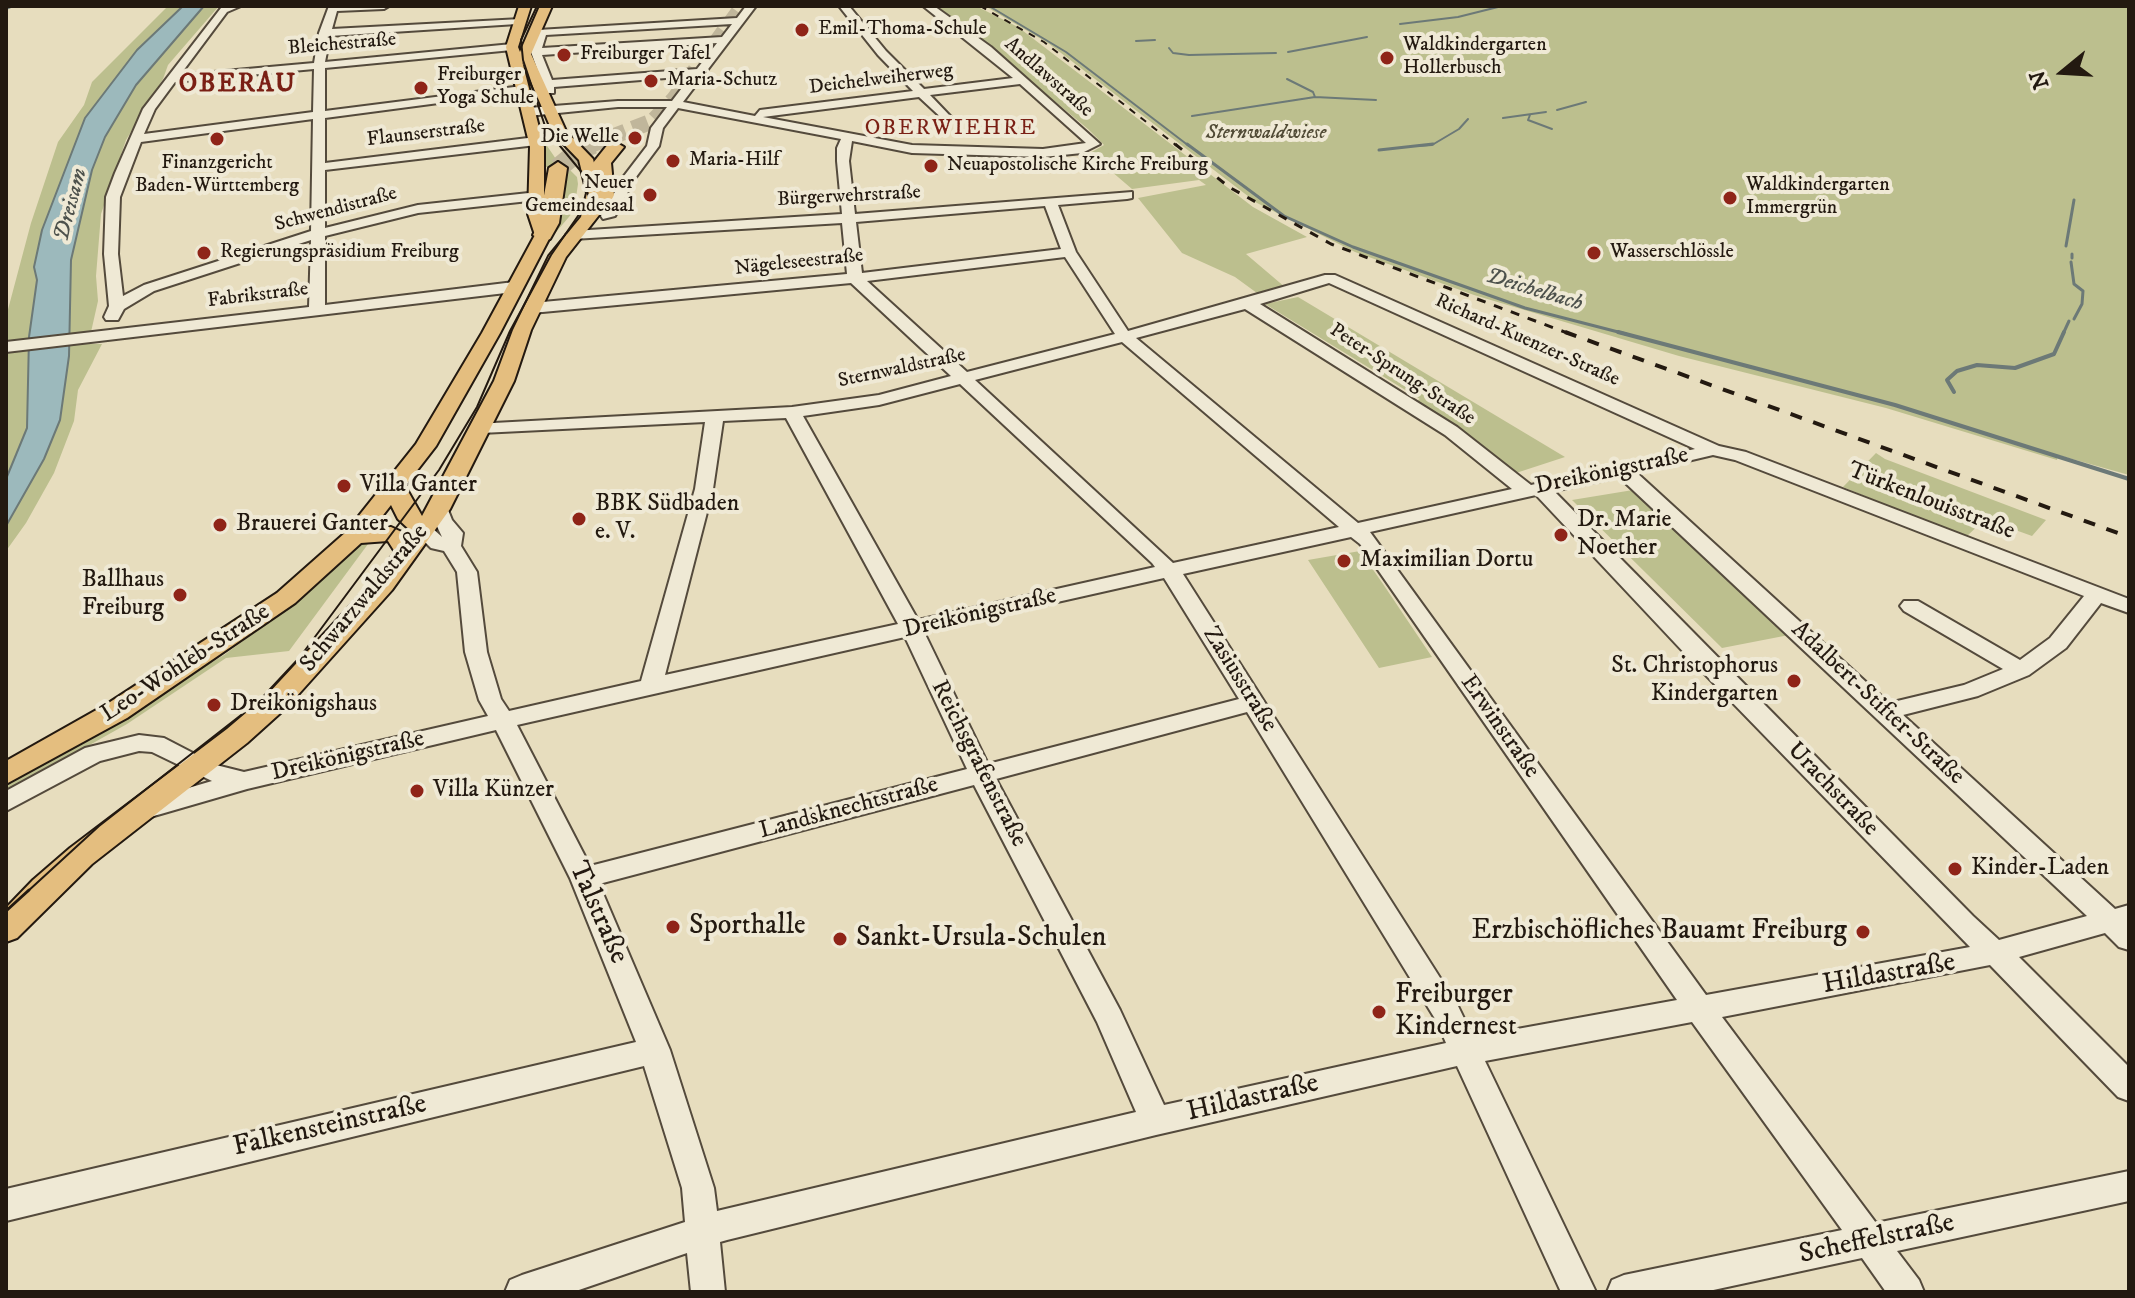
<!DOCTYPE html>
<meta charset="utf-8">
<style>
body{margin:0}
#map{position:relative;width:2135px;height:1298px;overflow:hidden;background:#e7ddbe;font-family:"IM FELL DW Pica",serif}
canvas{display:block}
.frame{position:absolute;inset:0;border:8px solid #231910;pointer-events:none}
.north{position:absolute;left:2023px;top:32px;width:80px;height:80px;-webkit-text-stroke:6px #efe9d5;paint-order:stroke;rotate:252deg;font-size:22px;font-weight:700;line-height:32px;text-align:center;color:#231910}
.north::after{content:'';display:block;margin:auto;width:28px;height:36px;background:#231910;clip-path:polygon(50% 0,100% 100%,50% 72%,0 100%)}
</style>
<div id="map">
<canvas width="2135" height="1298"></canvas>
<div class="frame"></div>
<div class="north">N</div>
</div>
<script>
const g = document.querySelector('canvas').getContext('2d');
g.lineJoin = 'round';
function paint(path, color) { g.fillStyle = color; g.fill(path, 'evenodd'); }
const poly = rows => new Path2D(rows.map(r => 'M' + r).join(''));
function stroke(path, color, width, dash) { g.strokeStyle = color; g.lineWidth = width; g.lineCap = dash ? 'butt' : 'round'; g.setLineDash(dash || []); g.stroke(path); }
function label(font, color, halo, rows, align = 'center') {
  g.font = font + ' "IM FELL DW Pica",serif'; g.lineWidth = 8; g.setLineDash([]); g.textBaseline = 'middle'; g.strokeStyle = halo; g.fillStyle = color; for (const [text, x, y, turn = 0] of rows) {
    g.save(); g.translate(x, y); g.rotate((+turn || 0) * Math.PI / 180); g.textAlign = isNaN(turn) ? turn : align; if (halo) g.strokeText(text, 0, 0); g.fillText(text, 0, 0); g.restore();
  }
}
paint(poly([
 [168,6,219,6,168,65,163,79,126,140,101,214,96,276,98,301,91,332,29,340,27,428,6,479,6,317,31,223,58,142,84,105,92,82],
 [932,6,976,6,1018,27,1253,207,1307,237,1246,254,1286,288,1261,296,1235,277,1182,253,1138,198,1206,185,1199,180,1132,189,1090,153,1104,145,1088,129,969,30],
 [985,6,2129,6,2129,475,2058,455,2057,460,1886,408,1679,356,1474,295,1355,252,1257,203,1048,43],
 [543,140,558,162,562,162,577,177,578,184,574,211,551,238,558,214,563,167,542,167,540,143],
 [1298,297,1565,457,1516,473,1414,402,1420,399,1265,304],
 [82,344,102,344,78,390,74,421,54,473,26,523,6,551,6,526,60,420,69,346],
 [1876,453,1885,459,2046,520,2032,536,1985,519,1966,537,1843,487],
 [1633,490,1789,635,1722,648,1572,500],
 [371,540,289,651,226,658,127,724,6,792,6,785,224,655,290,606,357,545],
 [1360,551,1383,584,1432,657,1379,668,1308,560]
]), '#bcbf8e');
const water = poly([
 [183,6,204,6,136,85,105,137,92,170,71,260,69,356,60,420,44,459,6,526,6,479,27,428,29,337,37,280,34,267,42,230,85,118,137,50,183,6]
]);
paint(water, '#9cb9bc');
stroke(water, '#6c7977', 2);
stroke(poly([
 [989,6,1066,52,1189,146],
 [6,9,13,6],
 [1400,24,1458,17,1502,6],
 [1136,41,1155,40],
 [1169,48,1173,53,1189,55,1276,53],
 [1288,52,1367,37],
 [1315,97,1376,100],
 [1557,110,1586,102],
 [1530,115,1528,120,1552,129],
 [1192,116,1315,97,1313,92,1287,79],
 [1503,118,1546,112],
 [1417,146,1432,145,1459,129,1468,119]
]), '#6c7977', 2);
stroke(poly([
 [1187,144,1284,216,1353,247,1525,308,1626,334],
 [1379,150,1433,144],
 [2066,246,2074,200],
 [2072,254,2072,258],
 [2071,262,2074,284,2083,291,2082,304,2074,319],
 [2063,334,2069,321]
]), '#6c7977', 3);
stroke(poly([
 [1618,332,1895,405,2129,479],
 [1954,392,1947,380,1957,371,1977,365,2015,368,2054,354,2064,332]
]), '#6c7977', 4);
stroke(poly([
 [588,146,653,121,674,99,743,6]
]), '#c0b69b', 16, [16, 8]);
stroke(poly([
 [558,168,581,149,593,144]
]), '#c0b69b', 20, [20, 10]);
const minor = poly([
 [226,6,241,6,227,12,180,75,314,63,319,33,329,6,389,6,384,9,337,11,332,29,521,19,517,24,330,36,325,62,512,44,517,47,512,50,325,68,325,111,522,86,528,89,522,92,325,118,325,163,536,137,542,141,536,145,325,170,325,228,418,205,538,192,545,196,538,200,418,213,325,236,325,305,514,282,522,287,514,292,6,352,6,342,309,307,311,240,154,291,124,309,118,320,106,320,104,317,109,306,104,254,106,197,115,173,143,109,221,8,226,6],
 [314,69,313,112,144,134,155,109,175,82,314,69],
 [313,119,311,231,144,285,123,296,118,254,120,197,141,142,313,119],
 [746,6,756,6,683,102,755,116,760,110,913,91,878,55,839,6,849,6,886,51,924,89,1013,78,923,6,934,6,991,47,1100,144,1082,153,1043,157,912,153,852,141,849,161,855,214,1132,192,1132,198,1127,199,1058,205,1076,252,1128,331,1325,275,1335,275,1719,446,1746,452,2129,599,2129,613,2101,603,2066,648,2029,675,1978,696,1903,715,2115,909,2129,905,2129,950,2119,947,2105,933,2019,957,2129,1067,2129,1101,2118,1097,1990,965,1722,1017,1876,1223,2129,1171,2129,1201,1897,1251,1919,1280,1924,1292,1886,1292,1862,1258,1704,1292,1607,1292,1612,1280,1624,1275,1842,1230,1692,1022,1485,1061,1596,1292,1561,1292,1457,1066,1156,1135,727,1240,720,1242,725,1292,691,1292,687,1253,573,1292,505,1292,510,1280,522,1275,685,1222,682,1188,644,1066,6,1221,6,1189,636,1042,570,878,496,730,247,789,147,818,138,815,134,809,138,803,212,781,152,752,139,751,100,761,6,811,6,791,85,748,139,735,164,738,216,765,244,772,488,716,479,700,465,652,457,572,444,551,431,548,414,531,424,525,431,527,442,537,429,509,439,503,446,505,452,520,463,533,461,546,477,572,487,652,501,699,509,711,641,681,695,489,705,422,481,433,472,428,475,424,792,407,879,395,951,376,851,283,532,313,524,308,532,303,847,274,842,223,573,239,566,235,573,231,842,214,837,161,837,148,841,139,678,108,663,128,659,146,636,177,615,216,603,219,601,216,624,176,647,146,651,128,667,107,618,107,528,116,522,112,528,108,618,101,672,101,691,76,554,87,554,93,546,93,531,52,538,30,737,18,746,6],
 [732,24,722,37,542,48,546,35,732,24],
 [717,43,697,69,552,80,542,55,717,43],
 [1020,84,1086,143,1043,149,912,145,763,117,919,97,946,122,952,118,930,95,1020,84],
 [1045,206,1061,249,862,273,856,222,1045,206],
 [1065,257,1115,334,967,372,867,281,1065,257],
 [1329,283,1695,449,1531,485,1457,427,1260,304,1329,283],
 [1245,309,1445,435,1512,489,1358,523,1136,338,1245,309],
 [1122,342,1339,527,1173,563,975,380,1122,342],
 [960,384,1152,563,1155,567,918,620,803,416,879,405,960,384],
 [786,418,898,624,665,675,713,489,723,421,786,418],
 [1713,455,1735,460,2084,596,2050,638,2020,660,1918,601,1904,601,1900,606,1904,611,2003,669,1964,685,1889,703,1637,473,1713,455],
 [1619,477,2087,916,1999,940,1973,916,1554,491,1619,477],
 [1536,495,1690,659,1970,947,1706,995,1370,532,1536,495],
 [1351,537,1360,544,1677,1000,1473,1037,1458,1006,1183,574,1351,537],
 [1164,578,1239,699,988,764,924,632,1164,578],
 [905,637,967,769,590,866,517,725,905,637],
 [1247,712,1437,1022,1446,1043,1164,1105,1120,1010,996,779,1247,712],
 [974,785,1097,1022,1136,1112,717,1211,714,1188,670,1050,599,884,974,785]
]);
const major = poly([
 [519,6,531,6,518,47,520,52,540,6,552,6,531,54,566,131,593,159,602,196,610,201,566,257,531,330,514,381,450,509,392,590,287,707,247,743,92,864,17,938,6,942,6,908,33,880,70,848,227,729,267,695,374,580,395,552,388,541,361,543,295,603,127,718,6,784,6,761,107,704,277,593,346,532,416,444,482,333,535,235,528,214,530,147,506,47,519,6],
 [522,61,553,133,579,160,587,193,581,217,549,256,513,330,494,381,422,516,405,486,436,446,500,333,551,235,544,214,544,147,522,61],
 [391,505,398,519,411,531,408,535,391,527,373,528,391,505]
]);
const highway = poly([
 [615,142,624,147,611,163,614,195,609,205,595,205,592,201,593,163,609,143,615,142],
 [558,162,567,168,559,223,550,239,543,241,533,235,539,223,549,168,558,162]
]);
stroke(minor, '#544a3c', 4);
stroke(major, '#231910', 4);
stroke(highway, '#231910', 4);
paint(minor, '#efe9d5');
paint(major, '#e4be7f');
paint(highway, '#e4be7f');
stroke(poly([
 [27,892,99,826,259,701,300,657,439,470,477,407,510,331,551,255,589,200,584,175,546,129,523,60,521,40,537,6]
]), '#231910', 2);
stroke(poly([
 [6,911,29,890]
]), '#231910', 3);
stroke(poly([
 [980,6,1044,42,1177,146]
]), '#231910', 2, [7, 7]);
stroke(poly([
 [1175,144,1229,187,1331,244,1570,334]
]), '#231910', 3, [9, 9]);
stroke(poly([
 [1565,332,2129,537]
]), '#231910', 4, [12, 12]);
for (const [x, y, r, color] of [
 [802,30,8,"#8f2418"],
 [564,55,8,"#8f2418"],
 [1387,58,8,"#8f2418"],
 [651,81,8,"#8f2418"],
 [421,88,8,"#8f2418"],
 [635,138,8,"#8f2418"],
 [217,139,8,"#8f2418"],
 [673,161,8,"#8f2418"],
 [931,166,8,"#8f2418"],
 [650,195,8,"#8f2418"],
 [1730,198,8,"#8f2418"],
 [204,253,8,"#8f2418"],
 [1594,253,8,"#8f2418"],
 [344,486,8,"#8f2418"],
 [579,519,8,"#8f2418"],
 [220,525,8,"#8f2418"],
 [1561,535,8,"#8f2418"],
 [1344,561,8,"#8f2418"],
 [180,595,8,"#8f2418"],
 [1794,681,8,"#8f2418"],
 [214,705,8,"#8f2418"],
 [417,791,8,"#8f2418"],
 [1955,869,8,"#8f2418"],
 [673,927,8,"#8f2418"],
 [1863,932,8,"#8f2418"],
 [840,939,8,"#8f2418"],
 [1379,1012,8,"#8f2418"]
]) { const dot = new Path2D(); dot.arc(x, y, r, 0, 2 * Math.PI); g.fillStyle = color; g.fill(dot); stroke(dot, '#efe9d5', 3); }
label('20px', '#231910', '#efe9d5', [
 ["Emil-Thoma-Schule",818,30],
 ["Waldkindergarten",1403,46],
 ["Hollerbusch",1403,69],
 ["Freiburger Tafel",580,55],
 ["Freiburger",437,76],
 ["Yoga Schule",437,99],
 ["Maria-Schutz",667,81],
 ["Die Welle",619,138,"right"],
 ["Maria-Hilf",689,161],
 ["Finanzgericht",217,164,"center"],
 ["Baden-Württemberg",217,187,"center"],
 ["Neuapostolische Kirche Freiburg",947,166],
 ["Neuer",634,184,"right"],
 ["Gemeindesaal",634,207,"right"],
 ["Waldkindergarten",1746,186],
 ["Immergrün",1746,209],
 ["Regierungspräsidium Freiburg",220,253],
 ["Wasserschlössle",1610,253]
], 'left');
label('20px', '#231910', '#efe9d5', [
 ["Bleichestraße",342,45,-5],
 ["Andlawstraße",1048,78,41],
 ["Deichelweiherweg",881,80,-7],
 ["Flaunserstraße",426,134,-7],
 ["Bürgerwehrstraße",849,197,-3],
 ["Schwendistraße",336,210,-15],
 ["Nägeleseestraße",799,263,-6],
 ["Fabrikstraße",258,296,-7],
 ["Richard-Kuenzer-Straße",1527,341,24],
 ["Sternwaldstraße",902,369,-12],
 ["Peter-Sprung-Straße",1402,375,33]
]);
label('italic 20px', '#514b36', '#efe9d5', [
 ["Sternwaldwiese",1266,134]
]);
g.letterSpacing = '2px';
label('22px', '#7a1f14', '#efe9d5', [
 ["OBERWIEHRE",951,129]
]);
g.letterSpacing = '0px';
label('italic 22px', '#4d514c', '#efe9d5', [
 ["Dreisam",72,205,-75],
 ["Deichelbach",1534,291,17]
]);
label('24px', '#231910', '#efe9d5', [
 ["Dreikönigstraße",1612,472,-12],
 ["Türkenlouisstraße",1931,502,21],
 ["Schwarzwaldstraße",365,599,-50],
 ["Dreikönigstraße",980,614,-13],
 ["Leo-Wohleb-Straße",186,664,-33],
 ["Zasiusstraße",1239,680,58],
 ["Adalbert-Stifter-Straße",1877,704,43],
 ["Erwinstraße",1499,727,55],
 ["Dreikönigstraße",348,757,-13],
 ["Reichsgrafenstraße",978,764,63],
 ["Urachstraße",1832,790,46],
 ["Landsknechtstraße",849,809,-15]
]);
label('24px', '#231910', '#efe9d5', [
 ["Villa Ganter",360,486],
 ["BBK Südbaden",595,505],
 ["e. V.",595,533],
 ["Dr. Marie",1577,521],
 ["Noether",1577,549],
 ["Brauerei Ganter",236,525],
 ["Maximilian Dortu",1360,561],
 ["Ballhaus",164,581,"right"],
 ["Freiburg",164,609,"right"],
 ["St. Christophorus",1778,667,"right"],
 ["Kindergarten",1778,695,"right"],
 ["Dreikönigshaus",230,705],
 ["Villa Künzer",433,791],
 ["Kinder-Laden",1971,869]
], 'left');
g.letterSpacing = '2px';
label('bold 26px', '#7a1f14', '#efe9d5', [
 ["OBERAU",238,86]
]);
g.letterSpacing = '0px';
label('28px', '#231910', '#efe9d5', [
 ["Talstraße",597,913,66],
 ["Hildastraße",1889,975,-10],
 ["Hildastraße",1253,1099,-13],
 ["Falkensteinstraße",330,1127,-13],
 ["Scheffelstraße",1877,1240,-12]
]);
label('28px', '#231910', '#efe9d5', [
 ["Sporthalle",689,927],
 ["Erzbischöfliches Bauamt Freiburg",1847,932,"right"],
 ["Sankt-Ursula-Schulen",856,939],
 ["Freiburger",1395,996],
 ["Kindernest",1395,1028]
], 'left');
</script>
